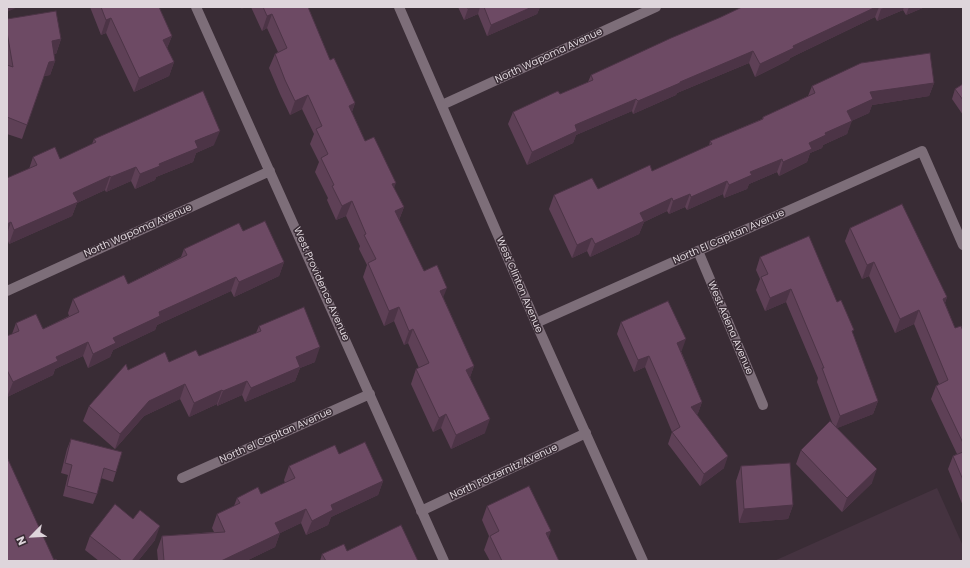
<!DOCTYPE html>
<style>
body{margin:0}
#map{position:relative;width:970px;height:568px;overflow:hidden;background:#392c35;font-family:Poppins,sans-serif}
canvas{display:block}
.frame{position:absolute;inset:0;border:8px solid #ded5db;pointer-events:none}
.north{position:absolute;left:12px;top:516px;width:40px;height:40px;-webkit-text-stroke:3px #392c35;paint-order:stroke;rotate:246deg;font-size:11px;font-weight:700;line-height:16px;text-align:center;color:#ded5db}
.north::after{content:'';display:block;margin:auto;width:14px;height:18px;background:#ded5db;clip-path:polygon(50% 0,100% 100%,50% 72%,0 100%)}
</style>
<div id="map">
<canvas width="970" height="568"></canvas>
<div class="frame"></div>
<div class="north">N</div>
</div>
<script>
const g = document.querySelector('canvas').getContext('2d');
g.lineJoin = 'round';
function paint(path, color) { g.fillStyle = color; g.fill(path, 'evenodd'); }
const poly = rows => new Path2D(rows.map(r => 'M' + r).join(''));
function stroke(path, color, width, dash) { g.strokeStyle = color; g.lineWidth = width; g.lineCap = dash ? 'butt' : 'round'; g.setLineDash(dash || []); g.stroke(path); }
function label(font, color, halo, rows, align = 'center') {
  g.font = font + ' Poppins,sans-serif'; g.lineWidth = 3; g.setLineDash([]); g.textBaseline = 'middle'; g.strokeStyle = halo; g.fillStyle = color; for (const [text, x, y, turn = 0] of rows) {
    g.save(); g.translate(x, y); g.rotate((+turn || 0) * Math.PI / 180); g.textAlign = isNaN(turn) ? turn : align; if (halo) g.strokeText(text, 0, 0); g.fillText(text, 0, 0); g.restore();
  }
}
paint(poly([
 [937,488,963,546,963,561,774,561]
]), '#453340');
stroke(poly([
 [196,7,444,561],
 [442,105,656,7],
 [698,251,763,405],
 [7,291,270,171],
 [536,323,922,151,963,245],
 [182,478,370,394],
 [421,511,586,433]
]), '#7d6e79', 10);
stroke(poly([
 [399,7,536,323,643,561]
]), '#7d6e79', 10);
paint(poly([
 [90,7,159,7,172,36,167,48,174,62,169,76,134,92,106,33,101,35],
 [251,7,308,7,330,60,355,103,352,112,365,141,394,188,404,207,399,220,424,271,443,297,474,366,470,377,485,433,451,449,441,428,433,432,411,384,416,369,419,368,408,343,404,345,394,321,384,326,363,277,367,265,359,249,360,246,346,216,336,220,327,200,328,198,315,172,319,162,310,144,314,134,302,109,290,115,280,94,269,68,275,54,278,52,267,28,262,31],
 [458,7,540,7,537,14,487,36,478,14,464,20],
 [742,7,925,7,906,15,903,10,877,21,875,17,790,58,789,60,755,77,749,63,677,93,676,95,633,114,632,111,576,135,573,143,527,165,508,124,513,112,560,94,588,82,591,75,721,17],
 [7,19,61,39,56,54,54,54,55,61,50,75,44,76,22,139,7,134],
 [934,83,929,96,872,105,869,113,851,121,847,134,823,145,822,148,810,153,807,162,779,176,777,172,749,184,747,189,724,198,723,194,687,210,685,207,669,214,667,211,644,222,639,234,590,257,587,251,572,258,549,209,554,195,598,189,652,171,709,146,710,141,762,119,763,117,808,96,812,86],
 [963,84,963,115,952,99,955,89],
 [94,139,214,145,196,153,193,162,156,177,155,180,135,189,131,181,106,192,105,190,77,203,72,216,9,244,7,238,7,178,29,169,33,157,60,159,92,144],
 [850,228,947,297,945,303,955,328,963,331,963,506,948,469,953,456,957,454,931,399,936,386,939,384,914,324,895,333,869,276,862,279,845,241],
 [243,231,284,262,279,276,234,297,231,291,157,325,155,330,113,350,110,357,88,368,83,356,55,369,53,375,7,397,7,336,12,334,16,323,43,329,69,316,68,313,73,299,128,284,181,257,184,249],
 [760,257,837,302,853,334,878,401,873,414,837,428,872,483,842,512,796,464,801,450,833,425,817,382,818,378,786,302,765,311,756,290,760,279,756,270],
 [621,322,682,350,681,351,702,402,698,413,697,414,724,468,700,486,668,444,672,432,645,367,634,372,617,334],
 [259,326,315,362,300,368,295,381,245,402,242,395,217,406,217,404,189,417,180,399,144,416,115,449,83,421,89,406,128,370,199,356,256,333],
 [71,439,116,472,113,482,101,478,97,494,93,504,63,496,68,475,61,473,67,449],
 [339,454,383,481,378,495,331,517,328,525,306,535,301,523,280,533,275,547,246,561,158,561,157,550,162,536,214,532,212,528,217,514,234,506,237,498,261,494,285,483,284,480,289,466],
 [741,466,793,505,788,519,739,523,736,481],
 [487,506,548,538,559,561,490,561,484,550,489,536,482,520],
 [90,536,155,540,138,561,99,561,85,550],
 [347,551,418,561,320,561,322,554]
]), '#5e4056');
paint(poly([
 [7,7,18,7,7,12],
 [242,7,247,7,241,9],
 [472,7,480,7,478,14,464,20,468,9],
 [532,7,540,7,537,14,487,36,491,25],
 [876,7,879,7,875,17,790,58,789,60,755,77,760,64,793,46],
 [886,7,904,7,903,10,877,21,881,9],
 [909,7,925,7,906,15],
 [272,14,267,28,262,31,267,16],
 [111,18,106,33,101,35,106,20],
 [172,36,166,50,163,40],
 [61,39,56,54,46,55,52,41],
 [753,51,749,63,677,93,676,95,633,114,638,101,680,82],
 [55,61,50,75,44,76,49,62],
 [174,62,169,76,134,92,139,78],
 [934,83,929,96,872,105,869,113,843,125,847,111,870,92],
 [308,95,302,109,290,115,295,101],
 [636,99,632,111,576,135,573,143,527,165,532,152,575,125],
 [355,103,350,117,349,106],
 [852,121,847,134,823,145,822,148,810,153,807,162,779,176,783,162,809,143,825,133],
 [220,131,214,145,196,153,193,162,156,177,155,180,135,189,140,174,159,164,195,141],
 [782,159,777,172,749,184,747,189,724,198,729,185,750,172],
 [136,167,131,181,106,192,111,177],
 [110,176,105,190,77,203,72,216,9,244,14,230,73,193],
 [727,181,723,194,687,210,691,197],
 [396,183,391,197,392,184],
 [690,194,685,207,669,214,673,201],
 [672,198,667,211,644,222,639,234,590,257,595,244,640,213],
 [352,201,346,216,336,220,342,206],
 [404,207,398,222,395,211],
 [11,222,7,234,7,224],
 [592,238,587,251,572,258,577,245],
 [284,262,279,276,234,297,239,282],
 [874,262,869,276,862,279,867,265],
 [236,277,231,291,157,325,155,330,113,350,110,357,88,368,93,354,113,338,159,312],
 [447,288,441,303,440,291],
 [791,289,786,302,765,311,770,298],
 [947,297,942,311,943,299],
 [399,307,394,321,384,326,389,311],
 [919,310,914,324,895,333,900,319],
 [413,329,408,343,404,345,409,331],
 [686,339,682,350,673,355,677,343],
 [88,342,83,356,55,369,53,375,7,397,13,382,56,357],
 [320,347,315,362,300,368,295,381,245,402,251,388,296,357],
 [649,356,645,367,634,372,638,360],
 [474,366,469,380,466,370],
 [247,381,242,395,217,406,223,391],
 [185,384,180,399,144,416,115,449,120,434,149,401],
 [222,390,217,404,189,417,194,403],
 [878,401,873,414,835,429,840,416],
 [702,402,698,413,687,418,691,407],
 [446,414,441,428,433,432,439,418],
 [490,419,485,433,451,449,456,435],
 [728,456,724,468,700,486,704,474],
 [877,469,872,483,842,512,847,498],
 [383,481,378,495,331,517,328,525,306,535,312,521,331,505],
 [793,505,788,519,739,523,744,509],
 [306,509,301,523,270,538,275,523],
 [160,526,155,540,138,561,132,561],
 [551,531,546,545,546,533],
 [280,533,275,547,246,561,221,561]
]), '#4c3446');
const building = poly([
 [101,7,159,7,172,36,163,40,174,62,139,78,111,18,106,20,101,7],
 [263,7,308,7,330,60,334,58,355,103,349,106,365,141,374,137,396,183,392,184,404,207,395,211,424,271,437,265,447,288,440,291,474,366,466,370,490,419,456,435,446,414,439,418,416,369,429,363,413,329,409,331,399,307,389,311,368,263,376,259,364,235,366,234,352,201,342,206,332,186,334,185,321,158,328,154,316,129,322,126,308,95,295,101,285,80,275,54,287,48,272,14,267,16,263,7],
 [467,7,472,7,468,9,467,7],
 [484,7,532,7,491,25,484,7],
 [742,7,876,7,793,46,794,48,760,64,753,51,680,82,680,83,638,101,636,99,575,125,577,131,532,152,513,112,558,91,560,94,593,80,591,75,671,38,721,17,742,7],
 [56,11,61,39,52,41,55,61,49,62,27,125,7,117,7,65,13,67,7,32,7,19,56,11],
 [930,53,934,83,870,92,873,99,847,111,852,121,825,133,826,135,809,143,812,149,783,162,782,159,750,172,752,175,729,185,727,181,691,197,690,194,673,201,672,198,640,213,644,221,595,244,592,238,577,245,554,195,592,178,598,189,650,165,652,171,712,144,710,141,763,119,763,117,815,93,812,86,861,63,930,53],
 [963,84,963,100,955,89,963,84],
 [203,91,220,131,195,141,198,148,159,164,160,166,140,174,136,167,111,177,110,176,73,193,78,202,14,230,11,222,7,224,7,178,37,165,33,157,55,147,60,159,96,142,94,139,203,91],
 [902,204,947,297,943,299,955,328,961,326,963,331,963,443,936,386,948,380,919,310,900,319,874,262,867,265,850,228,902,204],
 [265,221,284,262,239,282,236,277,159,312,160,316,113,338,116,343,93,354,88,342,56,357,58,361,13,382,7,370,7,336,19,331,16,323,36,314,43,329,79,312,73,299,124,275,128,284,187,255,184,249,239,223,243,231,265,221],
 [809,236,837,302,841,300,854,330,852,331,878,401,840,416,822,368,824,368,791,289,770,298,761,277,768,274,760,257,809,236],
 [668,301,686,339,677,343,702,402,691,407,728,456,704,474,672,432,680,427,649,356,638,360,621,322,668,301],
 [304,307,320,347,296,357,300,367,251,388,247,381,223,391,222,390,194,403,185,384,149,401,120,434,89,406,126,364,128,370,165,352,169,362,196,350,199,356,261,331,259,326,304,307],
 [830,421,877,469,847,498,801,450,830,421],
 [71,439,122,452,116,472,104,468,97,494,67,486,72,465,65,463,71,439],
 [365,442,383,481,331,505,333,510,312,521,306,509,275,523,280,533,221,561,164,561,162,536,225,532,217,514,240,503,237,498,258,487,261,494,295,478,289,466,335,445,339,454,365,442],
 [963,452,963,480,953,456,963,452],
 [7,457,54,560,56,559,57,561,7,561,7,457],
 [790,463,793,505,744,509,741,466,790,463],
 [529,486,551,531,546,533,559,561,502,561,490,536,499,531,487,506,529,486],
 [115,504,133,519,140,510,160,526,132,561,122,561,90,536,115,504],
 [401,525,418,561,326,561,322,554,344,544,347,551,401,525]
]);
paint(building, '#6d4a64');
stroke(building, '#4c3446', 1);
label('10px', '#ded5db', '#392c35', [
 ["North Wapoma Avenue",549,56,-25],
 ["North Wapoma Avenue",138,231,-24],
 ["North El Capitan Avenue",729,237,-24],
 ["West Providence Avenue",321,284,66],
 ["West Clinton Avenue",519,285,67],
 ["West Adena Avenue",730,328,67],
 ["North el Capitan Avenue",276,436,-24],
 ["North Potzernitz Avenue",504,472,-25]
]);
</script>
